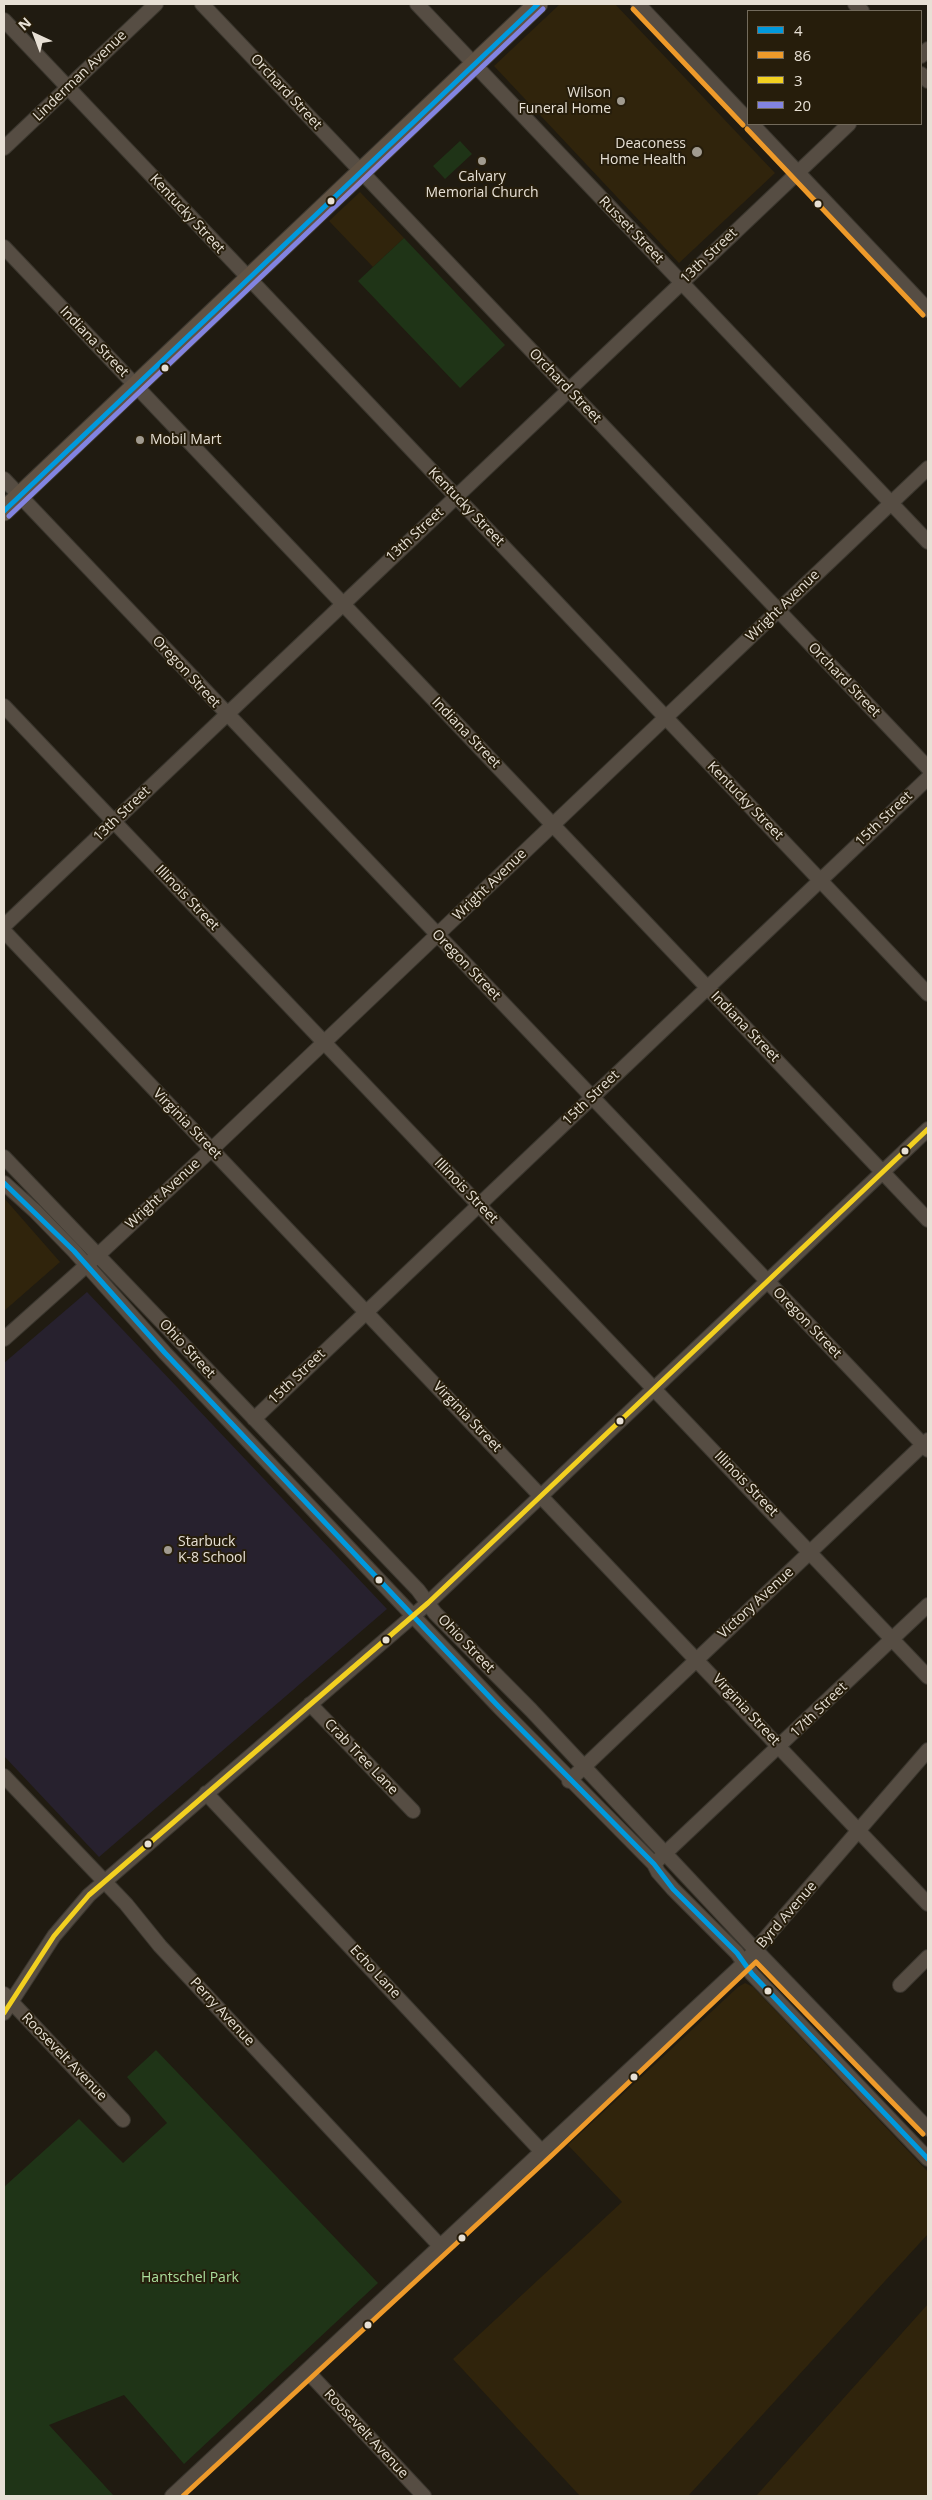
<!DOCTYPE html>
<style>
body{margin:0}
#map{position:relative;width:932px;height:2500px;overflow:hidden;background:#201b11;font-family:"Open Sans",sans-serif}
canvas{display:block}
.frame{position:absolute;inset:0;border:5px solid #e7e0d5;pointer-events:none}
.legend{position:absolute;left:747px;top:10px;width:175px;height:115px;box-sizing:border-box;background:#261d0b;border:1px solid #736b5c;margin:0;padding:6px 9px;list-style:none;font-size:15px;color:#e7e0d5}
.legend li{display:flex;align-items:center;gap:10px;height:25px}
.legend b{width:25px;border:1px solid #736b5c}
.north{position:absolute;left:10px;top:10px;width:50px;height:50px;-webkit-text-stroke:4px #261d0b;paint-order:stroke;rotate:317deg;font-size:14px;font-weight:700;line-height:20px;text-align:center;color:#e7e0d5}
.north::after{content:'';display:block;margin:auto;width:18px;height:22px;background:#e7e0d5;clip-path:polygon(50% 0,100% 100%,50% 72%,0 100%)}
</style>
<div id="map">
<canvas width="932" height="2500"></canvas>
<div class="frame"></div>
<ul class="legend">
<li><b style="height:6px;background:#09d"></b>4</li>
<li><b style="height:6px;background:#ee9a2a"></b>86</li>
<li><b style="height:6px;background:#f2d020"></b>3</li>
<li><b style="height:6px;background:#8284e2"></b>20</li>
</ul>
<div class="north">N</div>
</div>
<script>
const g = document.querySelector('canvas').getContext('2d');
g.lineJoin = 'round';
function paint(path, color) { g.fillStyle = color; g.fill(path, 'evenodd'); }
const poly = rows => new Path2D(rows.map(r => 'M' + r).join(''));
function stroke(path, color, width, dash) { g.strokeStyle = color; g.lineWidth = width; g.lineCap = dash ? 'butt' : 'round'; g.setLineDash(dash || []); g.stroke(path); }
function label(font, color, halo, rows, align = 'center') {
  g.font = font + ' "Open Sans",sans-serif'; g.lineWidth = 4; g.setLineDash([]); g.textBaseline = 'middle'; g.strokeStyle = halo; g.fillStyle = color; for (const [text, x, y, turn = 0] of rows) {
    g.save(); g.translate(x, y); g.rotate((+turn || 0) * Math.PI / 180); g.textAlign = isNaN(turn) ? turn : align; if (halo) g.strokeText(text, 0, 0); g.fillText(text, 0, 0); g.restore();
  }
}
paint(poly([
 [560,4,615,4,775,173,679,263,494,66],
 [360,192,404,238,373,267,329,221],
 [4,1198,60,1262,4,1311],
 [745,1983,753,1987,928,2172,928,2234,688,2496,580,2496,453,2359,622,2202,568,2145,738,1987],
 [928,2304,928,2496,756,2496]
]), '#30240c');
paint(poly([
 [87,1292,387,1609,99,1857,4,1756,4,1363]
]), '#27212e');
paint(poly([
 [460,141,472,154,445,179,433,166],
 [404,238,505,345,460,388,358,281],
 [156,2050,378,2283,184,2464,124,2395,49,2425,114,2496,4,2496,4,2187,79,2119,123,2163,167,2123,127,2077]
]), '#1f3417');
const minor = poly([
 [202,4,928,768],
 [417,4,928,542],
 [638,4,748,120],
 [855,4,862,11],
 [4,20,928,994],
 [921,56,928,49],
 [921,74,928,81],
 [752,124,928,310],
 [4,148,156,4],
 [4,247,928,1220],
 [4,479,928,1450],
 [4,706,928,1677],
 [4,926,849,124],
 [4,931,928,1904],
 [4,1157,418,1590,435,1613,531,1710,748,1942,928,2129],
 [4,1183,35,1211,74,1251,165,1353,499,1707,654,1864,658,1872,673,1889,737,1953,752,1974,928,2159],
 [4,1339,98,1255,212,1149,928,468],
 [254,1419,928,778],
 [310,1704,413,1811],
 [4,1776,126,1904,160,1946,441,2247],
 [569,1781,928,1440],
 [206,1793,543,2153],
 [658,1860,928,1605],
 [900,1985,928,1957],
 [4,1994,123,2120],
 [4,2013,54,1936,89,1895,428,1603,928,1129],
 [307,2371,424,2496],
 [172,2496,744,1963,928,1750]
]);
const major = poly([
 [4,511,538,4]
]);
stroke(minor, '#3a362e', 16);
stroke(major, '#3a362e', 21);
stroke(minor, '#564d43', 14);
stroke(major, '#615344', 19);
stroke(poly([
 [4,511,538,4],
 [4,1183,74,1251,165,1353,499,1707,654,1864,673,1889,737,1953,752,1974,928,2159]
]), '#09d', 5);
stroke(poly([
 [633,9,743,125],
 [747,129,923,315],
 [183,2496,550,2157,756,1962,923,2134]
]), '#ee9a2a', 5);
stroke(poly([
 [4,2013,54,1936,89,1895,428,1603,928,1129]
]), '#f2d020', 5);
stroke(poly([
 [9,516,543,9]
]), '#8284e2', 5);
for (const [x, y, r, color] of [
 [621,101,5,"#a19b90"],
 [697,152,6,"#a19b90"],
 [482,161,5,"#a19b90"],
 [331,201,4.5,"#e7e0d5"],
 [818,204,4.5,"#e7e0d5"],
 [165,368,4.5,"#e7e0d5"],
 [140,440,5,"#a19b90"],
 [905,1151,4.5,"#e7e0d5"],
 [620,1421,4.5,"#e7e0d5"],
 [168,1550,5,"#a19b90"],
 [379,1580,4.5,"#e7e0d5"],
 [386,1640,4.5,"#e7e0d5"],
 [148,1844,4.5,"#e7e0d5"],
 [768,1991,4.5,"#e7e0d5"],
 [634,2077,4.5,"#e7e0d5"],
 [462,2238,4.5,"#e7e0d5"],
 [368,2325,4.5,"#e7e0d5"]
]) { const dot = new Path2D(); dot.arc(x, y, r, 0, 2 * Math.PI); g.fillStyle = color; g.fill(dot); stroke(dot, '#261d0b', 2); }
label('14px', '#e7e0d5', '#261d0b', [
 ["Linderman Avenue",80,76,-44],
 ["Orchard Street",286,92,47],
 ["Kentucky Street",187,214,47],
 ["Russet Street",631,230,46],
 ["13th Street",709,256,-44],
 ["Indiana Street",94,342,46],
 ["Orchard Street",565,386,46],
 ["Kentucky Street",466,507,46],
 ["13th Street",415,535,-43],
 ["Wright Avenue",783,606,-44],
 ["Oregon Street",186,672,47],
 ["Orchard Street",844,680,46],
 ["Indiana Street",466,733,46],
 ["Kentucky Street",745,801,46],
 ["13th Street",122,814,-44],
 ["15th Street",884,819,-44],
 ["Wright Avenue",490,885,-44],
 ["Illinois Street",187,898,46],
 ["Oregon Street",466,965,46],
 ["Indiana Street",745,1027,46],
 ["15th Street",591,1098,-44],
 ["Virginia Street",187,1124,46],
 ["Illinois Street",466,1191,46],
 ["Wright Avenue",163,1194,-43],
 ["Oregon Street",807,1323,46],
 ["Ohio Street",187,1349,47],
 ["15th Street",297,1377,-44],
 ["Virginia Street",467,1417,46],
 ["Illinois Street",746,1484,46],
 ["Victory Avenue",756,1603,-43],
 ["Ohio Street",466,1644,46],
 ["Virginia Street",746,1710,47],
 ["17th Street",819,1710,-44],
 ["Crab Tree Lane",361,1757,46],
 ["Byrd Avenue",787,1915,-49],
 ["Echo Lane",375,1972,47],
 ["Perry Avenue",222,2012,47],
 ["Roosevelt Avenue",64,2057,46],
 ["Roosevelt Avenue",366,2434,47]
]);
label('14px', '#e7e0d5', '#261d0b', [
 ["Wilson",611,93],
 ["Funeral Home",611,109],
 ["Deaconess",686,144],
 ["Home Health",686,160],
 ["Calvary",482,177,"center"],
 ["Memorial Church",482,193,"center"],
 ["Mobil Mart",150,440,"left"],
 ["Starbuck",178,1542,"left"],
 ["K-8 School",178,1558,"left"]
], 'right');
label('14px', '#acdf9d', '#261d0b', [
 ["Hantschel Park",190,2278]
]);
</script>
